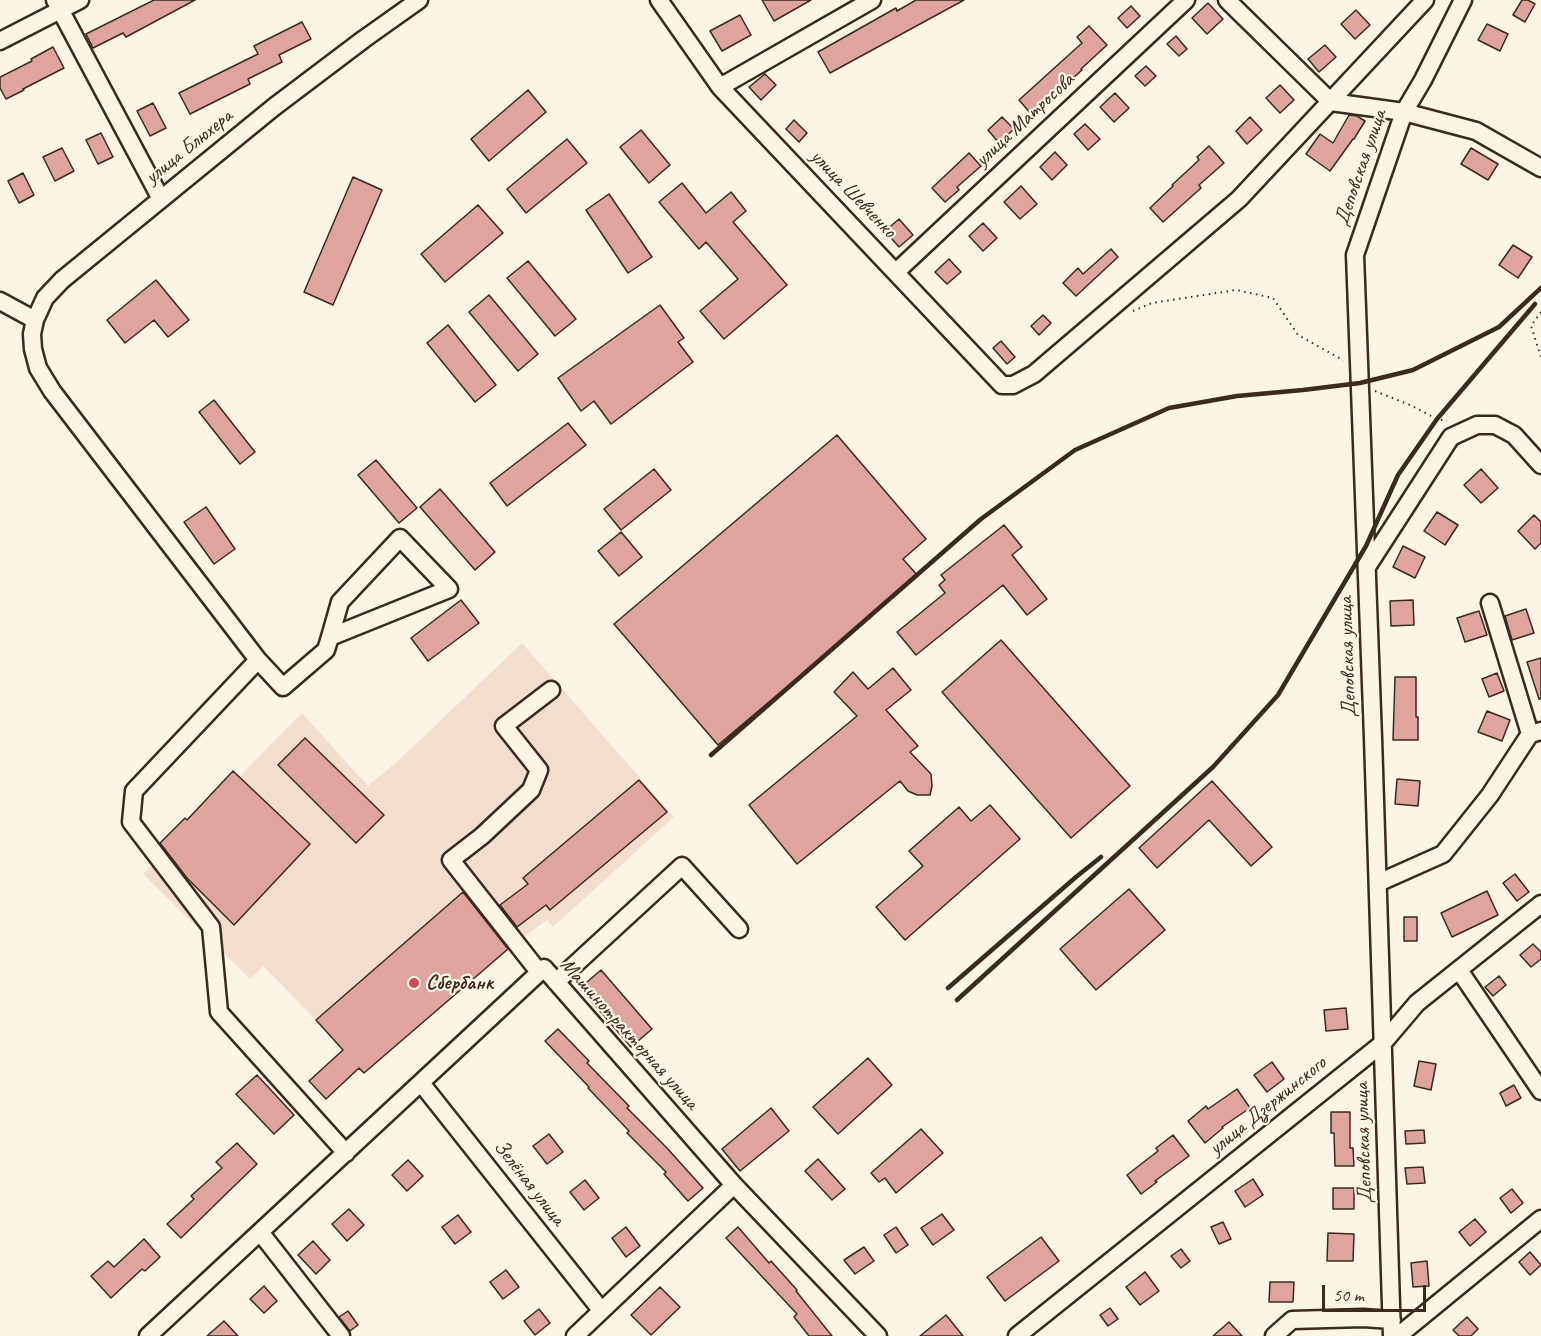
<!DOCTYPE html>
<meta charset="utf-8">
<style>
body{margin:0}
#map{position:relative;width:1541px;height:1336px;overflow:hidden;background:#fcf5e5;font-family:Caveat,sans-serif}
canvas{display:block}
.scale{position:absolute;left:1322px;top:1285px;width:104px;height:27px;box-sizing:border-box;border:3px solid #3b2a1e;border-top:0;padding-left:8px;font-size:18px;line-height:21px;white-space:nowrap;color:#3b2a1e;-webkit-text-stroke:4px #fcf5e5;paint-order:stroke}
</style>
<div id="map">
<canvas width="1541" height="1336"></canvas>
<div class="scale">50 m</div>
</div>
<script>
const g = document.querySelector('canvas').getContext('2d');
g.lineJoin = 'round';
function paint(path, color) { g.fillStyle = color; g.fill(path, 'evenodd'); }
const poly = rows => new Path2D(rows.map(r => 'M' + r).join(''));
function stroke(path, color, width, dash) { g.strokeStyle = color; g.lineWidth = width; g.lineCap = dash ? 'butt' : 'round'; g.setLineDash(dash || []); g.stroke(path); }
function label(font, color, halo, rows, align = 'center') {
  g.font = font + ' Caveat,sans-serif'; g.lineWidth = 4.5; g.setLineDash([]); g.textBaseline = 'middle'; g.strokeStyle = halo; g.fillStyle = color; for (const [text, x, y, turn = 0] of rows) {
    g.save(); g.translate(x, y); g.rotate((+turn || 0) * Math.PI / 180); g.textAlign = isNaN(turn) ? turn : align; if (halo) g.strokeText(text, 0, 0); g.fillText(text, 0, 0); g.restore();
  }
}
paint(poly([
 [522,643,674,817,553,927,547,920,512,945,466,889,316,1020,263,966,250,979,143,874,302,713,368,786,399,760]
]), '#f3ddcf');
const building = poly([
 [154,0,195,0,126,37,123,33,93,48,86,34,154,0],
 [762,0,811,0,774,21,762,0],
 [916,0,964,0,830,73,818,52,896,8,897,11,916,0],
 [1522,0,1528,0,1535,4,1525,22,1513,15,1522,0],
 [1208,3,1223,19,1207,34,1192,18,1208,3],
 [1131,6,1140,16,1127,28,1118,18,1131,6],
 [1356,10,1370,25,1355,39,1341,24,1356,10],
 [740,15,751,35,722,51,710,31,740,15],
 [302,22,311,39,279,55,282,62,248,79,250,84,190,114,179,93,258,54,254,46,302,22],
 [1487,24,1508,34,1500,51,1478,40,1487,24],
 [1089,26,1107,45,1081,69,1082,70,1032,115,1019,100,1082,43,1077,37,1089,26],
 [1176,36,1187,49,1179,56,1167,44,1176,36],
 [1325,45,1336,57,1319,72,1308,59,1325,45],
 [53,47,64,68,23,89,24,90,6,99,0,88,0,77,32,61,31,59,53,47],
 [1146,66,1156,76,1145,86,1135,76,1146,66],
 [765,74,776,85,761,100,749,87,765,74],
 [1280,85,1294,100,1280,113,1266,98,1280,85],
 [528,90,546,112,489,161,471,139,528,90],
 [1115,93,1129,108,1114,122,1100,107,1115,93],
 [153,103,166,128,150,136,137,111,153,103],
 [1349,115,1357,116,1365,121,1354,139,1353,139,1330,171,1306,154,1320,134,1333,143,1349,115],
 [1002,117,1014,129,999,143,988,130,1002,117],
 [1250,117,1262,130,1247,144,1236,131,1250,117],
 [794,120,807,133,799,142,786,129,794,120],
 [1085,124,1100,139,1088,150,1074,134,1085,124],
 [641,130,670,165,649,183,620,147,641,130],
 [101,133,113,157,98,164,86,140,101,133],
 [567,139,587,163,526,213,507,189,567,139],
 [1209,146,1224,163,1199,185,1201,188,1163,222,1150,208,1173,186,1172,185,1199,160,1197,157,1209,146],
 [62,148,74,171,55,181,43,157,62,148],
 [1471,148,1498,164,1488,180,1461,164,1471,148],
 [1055,152,1067,165,1052,180,1040,167,1055,152],
 [969,153,981,166,957,187,959,190,945,202,932,188,969,153],
 [23,173,34,195,19,203,8,181,23,173],
 [353,177,382,190,333,305,304,292,353,177],
 [682,183,706,213,731,192,746,211,733,222,787,285,724,339,700,311,738,279,706,242,699,249,659,202,682,183],
 [1021,186,1037,204,1020,219,1004,202,1021,186],
 [609,194,652,257,628,273,586,210,609,194],
 [478,205,503,233,445,282,421,254,478,205],
 [899,219,913,235,899,247,885,231,899,219],
 [983,223,997,238,983,251,969,236,983,223],
 [1513,245,1532,257,1518,278,1499,265,1513,245],
 [1111,249,1118,257,1076,296,1063,283,1078,268,1083,274,1111,249],
 [949,259,961,272,947,284,935,272,949,259],
 [528,261,576,319,555,336,507,278,528,261],
 [156,280,189,320,168,337,154,320,125,343,107,320,156,280],
 [489,295,538,354,518,371,469,312,489,295],
 [660,305,684,338,678,342,693,362,611,424,594,401,581,411,558,378,660,305],
 [1043,315,1051,323,1039,335,1031,326,1043,315],
 [448,325,496,385,475,402,427,343,448,325],
 [1001,341,1015,357,1007,364,993,348,1001,341],
 [214,400,255,452,240,464,199,412,214,400],
 [568,423,586,445,507,506,490,483,568,423],
 [837,435,926,539,903,559,918,576,718,745,614,624,837,435],
 [376,460,417,508,399,523,358,475,376,460],
 [654,469,671,490,621,530,604,509,654,469],
 [1481,469,1498,488,1481,503,1464,485,1481,469],
 [440,489,495,552,475,570,420,507,440,489],
 [206,507,235,549,214,564,184,522,206,507],
 [1437,512,1458,525,1445,545,1424,531,1437,512],
 [1534,515,1541,522,1541,543,1535,549,1518,531,1534,515],
 [1004,525,1022,547,1012,555,1047,599,1027,615,1003,585,916,655,897,632,945,593,939,585,945,580,941,575,1004,525],
 [621,532,642,557,619,576,598,551,621,532],
 [1403,546,1425,557,1415,578,1393,567,1403,546],
 [461,600,479,623,428,661,411,638,461,600],
 [1413,600,1414,625,1391,626,1390,601,1413,600],
 [1526,609,1534,633,1512,640,1505,616,1526,609],
 [1479,611,1487,635,1465,642,1457,618,1479,611],
 [1001,640,1130,786,1071,838,942,692,1001,640],
 [1541,658,1541,699,1539,699,1527,662,1541,658],
 [893,668,911,690,886,710,918,746,910,752,931,774,932,786,930,795,917,795,908,791,900,781,797,864,749,805,857,716,834,692,853,672,868,689,893,668],
 [1497,673,1504,691,1489,697,1482,679,1497,673],
 [1395,677,1416,677,1416,717,1418,717,1418,740,1393,740,1395,677],
 [1487,711,1510,720,1502,741,1478,732,1487,711],
 [305,738,384,815,356,843,278,765,305,738],
 [233,771,310,844,234,925,187,878,160,843,185,818,187,820,233,771],
 [1397,779,1420,781,1418,806,1395,804,1397,779],
 [639,780,667,812,550,910,546,905,517,927,500,905,528,884,523,878,639,780],
 [1212,781,1272,847,1251,866,1209,820,1157,868,1139,848,1212,781],
 [990,805,1020,839,905,940,876,907,923,866,909,851,959,807,971,821,990,805],
 [1515,874,1529,892,1517,901,1503,883,1515,874],
 [1129,889,1165,930,1096,990,1060,949,1129,889],
 [1487,891,1498,915,1452,937,1441,913,1487,891],
 [463,892,508,949,364,1073,359,1068,326,1099,309,1081,343,1050,316,1020,463,892],
 [1404,917,1417,917,1417,941,1404,941,1404,917],
 [1533,944,1541,952,1541,959,1531,967,1520,955,1533,944],
 [601,970,652,1029,631,1047,580,988,601,970],
 [1499,976,1506,985,1493,996,1485,987,1499,976],
 [1346,1008,1348,1029,1326,1031,1324,1010,1346,1008],
 [558,1029,589,1061,587,1063,629,1106,627,1108,666,1147,703,1188,688,1201,664,1174,666,1172,627,1133,629,1131,588,1088,589,1087,545,1041,558,1029],
 [868,1058,892,1085,838,1134,813,1107,868,1058],
 [1419,1061,1436,1064,1431,1090,1414,1086,1419,1061],
 [1272,1062,1284,1079,1267,1092,1254,1075,1272,1062],
 [257,1075,294,1115,274,1134,236,1094,257,1075],
 [1514,1085,1521,1098,1506,1106,1500,1093,1514,1085],
 [1237,1089,1250,1108,1222,1127,1223,1128,1205,1143,1188,1121,1206,1106,1208,1109,1237,1089],
 [771,1108,789,1131,740,1171,722,1149,771,1108],
 [1331,1112,1350,1112,1350,1148,1353,1148,1354,1166,1335,1166,1334,1133,1331,1133,1331,1112],
 [921,1129,943,1153,896,1193,885,1178,879,1182,871,1173,921,1129],
 [1424,1130,1425,1143,1406,1144,1405,1131,1424,1130],
 [549,1134,563,1152,547,1164,533,1146,549,1134],
 [1173,1135,1189,1156,1155,1181,1157,1182,1141,1194,1127,1175,1158,1151,1156,1148,1173,1135],
 [237,1143,257,1164,228,1192,181,1238,167,1224,194,1199,191,1196,222,1168,216,1162,237,1143],
 [818,1159,845,1189,832,1200,805,1171,818,1159],
 [408,1160,423,1176,407,1191,392,1175,408,1160],
 [1423,1167,1425,1183,1407,1184,1405,1168,1423,1167],
 [1253,1179,1263,1195,1245,1207,1235,1191,1253,1179],
 [585,1180,599,1198,584,1210,570,1192,585,1180],
 [1333,1188,1354,1188,1354,1209,1333,1209,1333,1188],
 [1512,1189,1523,1203,1511,1213,1500,1198,1512,1189],
 [349,1209,364,1225,347,1241,332,1224,349,1209],
 [942,1214,954,1230,933,1245,921,1228,942,1214],
 [458,1215,471,1232,455,1244,442,1227,458,1215],
 [1475,1219,1486,1232,1470,1246,1459,1232,1475,1219],
 [1223,1222,1231,1239,1219,1244,1211,1227,1223,1222],
 [626,1227,640,1246,626,1257,612,1238,626,1227],
 [738,1227,769,1263,771,1261,797,1290,796,1291,832,1336,809,1336,794,1317,797,1314,726,1238,738,1227],
 [896,1227,908,1245,896,1253,884,1235,896,1227],
 [1328,1233,1354,1234,1353,1261,1327,1261,1328,1233],
 [1041,1237,1059,1261,1005,1301,987,1277,1041,1237],
 [144,1239,160,1257,145,1271,142,1269,111,1298,91,1276,108,1261,114,1267,144,1239],
 [313,1241,330,1260,316,1274,298,1255,313,1241],
 [864,1247,874,1261,855,1274,844,1260,864,1247],
 [1181,1249,1190,1261,1181,1268,1171,1256,1181,1249],
 [1530,1252,1541,1265,1530,1275,1519,1262,1530,1252],
 [1427,1261,1429,1286,1413,1287,1411,1263,1427,1261],
 [506,1270,519,1287,503,1299,490,1282,506,1270],
 [1145,1272,1159,1291,1140,1305,1126,1287,1145,1272],
 [1270,1282,1294,1282,1293,1302,1269,1302,1270,1282],
 [264,1286,277,1301,264,1313,250,1299,264,1286],
 [660,1287,680,1307,651,1335,631,1315,660,1287],
 [1110,1308,1118,1319,1108,1326,1100,1315,1110,1308],
 [539,1309,550,1323,535,1335,524,1321,539,1309],
 [348,1311,358,1325,350,1331,339,1317,348,1311],
 [946,1315,963,1336,920,1336,946,1315],
 [1467,1317,1478,1329,1471,1336,1459,1336,1453,1330,1467,1317],
 [224,1321,238,1336,207,1336,224,1321],
 [1229,1322,1242,1336,1213,1336,1229,1322]
]);
paint(building, '#dea49d');
stroke(building, '#3b2a1e', 1.5);
const minor = poly([
 [55,0,161,199],
 [659,0,720,87,1002,385,1013,385,1034,374,1239,199,1425,0],
 [1227,0,1331,102,1404,112,1476,131,1541,168],
 [0,41,80,0],
 [720,87,872,0],
 [896,272,1186,0],
 [0,301,35,320,45,298,62,280,274,107,364,39,419,0],
 [35,320,32,334,33,349,38,368,52,391,258,660,283,687,326,650,330,637,340,602,400,538,449,589,330,637],
 [1367,567,1451,437,1477,425,1495,425,1514,435,1541,465],
 [1490,603,1530,734],
 [258,660,134,791,131,822,211,927,219,1012,346,1153],
 [1378,883,1443,854,1490,795,1530,734,1541,731],
 [1459,970,1541,1091],
 [539,972,451,860,482,836,531,790,539,770,504,726,551,690],
 [556,982,682,866,739,929],
 [421,1083,601,1310],
 [260,1232,341,1336],
 [148,1336,544,968,734,1185,878,1336],
 [575,1336,734,1185],
 [1017,1336,1383,1043,1417,1003,1541,904],
 [1274,1336,1292,1320,1363,1318,1392,1320],
 [1392,1336,1373,738,1355,255,1404,112,1423,80,1463,0],
 [1398,1336,1541,1219]
]);
stroke(minor, '#3b2a1e', 21);
stroke(poly([
 [1133,311,1152,303,1236,290,1273,298,1298,335,1341,359,1343,361],
 [1541,312,1531,326,1541,357],
 [1375,391,1410,405,1437,419,1447,421]
]), '#3b2a1e', 2, [1.5, 4.5]);
stroke(minor, '#fcf5e5', 16);
stroke(poly([
 [711,755,981,519,1075,450,1169,408,1237,396,1303,390,1360,383,1413,370,1499,327,1541,288],
 [948,988,1076,877,1101,857],
 [957,1000,1213,767,1278,695,1366,546,1398,475,1437,419,1535,304]
]), '#3b2a1e', 4.5);
for (const [x, y, r, color] of [
 [414,983,6,"#d1495b"]
]) { const dot = new Path2D(); dot.arc(x, y, r, 0, 2 * Math.PI); g.fillStyle = color; g.fill(dot); stroke(dot, '#fcf5e5', 2); }
label('21px', '#3b2a1e', '#fcf5e5', [
 ["улица Матросова",1025,120,-43],
 ["улица Блюхера",189,147,-39],
 ["Деповская улица",1361,168,-71],
 ["улица Шевченко",853,194,46],
 ["Деповская улица",1348,657,-92],
 ["Машинотракторная улица",629,1034,48],
 ["улица Дзержинского",1268,1106,-39],
 ["Деповская улица",1364,1143,-92],
 ["Зелёная улица",529,1183,52]
]);
label('bold 21px', '#3b2a1e', '#fcf5e5', [
 ["Сбербанк",426,983]
], 'left');
</script>
